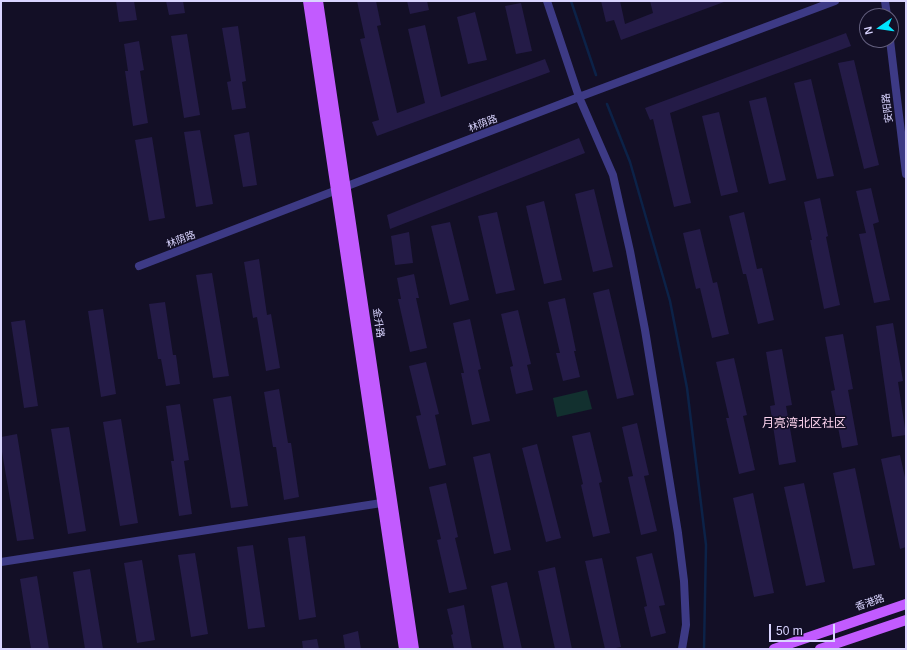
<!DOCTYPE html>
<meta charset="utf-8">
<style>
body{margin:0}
#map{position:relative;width:907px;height:650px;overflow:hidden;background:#130f26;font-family:Arial,sans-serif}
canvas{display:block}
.frame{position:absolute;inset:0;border:2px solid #d9d4ff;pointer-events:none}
.north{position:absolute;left:859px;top:8px;width:40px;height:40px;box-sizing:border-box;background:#130f26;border:1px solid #625e7d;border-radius:50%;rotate:257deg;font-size:11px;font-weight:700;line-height:16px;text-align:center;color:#d9d4ff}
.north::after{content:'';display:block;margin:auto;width:14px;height:18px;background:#00e5ff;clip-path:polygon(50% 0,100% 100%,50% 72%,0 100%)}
.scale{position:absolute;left:769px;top:624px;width:66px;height:18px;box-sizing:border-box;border:2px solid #d9d4ff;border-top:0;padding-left:5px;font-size:12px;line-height:14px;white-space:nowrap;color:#d9d4ff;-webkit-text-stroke:3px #130f26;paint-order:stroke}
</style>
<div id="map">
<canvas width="907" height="650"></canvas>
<div class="frame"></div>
<div class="north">N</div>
<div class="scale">50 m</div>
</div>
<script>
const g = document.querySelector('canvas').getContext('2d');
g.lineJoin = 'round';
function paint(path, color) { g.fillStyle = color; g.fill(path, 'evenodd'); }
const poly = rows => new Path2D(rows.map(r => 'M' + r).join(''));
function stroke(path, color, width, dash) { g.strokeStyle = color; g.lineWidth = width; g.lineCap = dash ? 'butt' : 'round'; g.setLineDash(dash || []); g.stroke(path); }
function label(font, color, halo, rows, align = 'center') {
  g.font = font + ' Arial,"Noto Sans SC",sans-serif'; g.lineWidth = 3; g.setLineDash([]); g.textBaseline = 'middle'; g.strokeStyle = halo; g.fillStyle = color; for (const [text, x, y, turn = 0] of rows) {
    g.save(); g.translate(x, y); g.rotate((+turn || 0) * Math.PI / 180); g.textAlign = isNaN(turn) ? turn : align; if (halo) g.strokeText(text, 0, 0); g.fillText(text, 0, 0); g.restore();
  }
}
paint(poly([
 [587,390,592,409,557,417,553,398]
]), '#12302f');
stroke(poly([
 [571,1,596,75],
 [607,104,630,162,670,301,687,388,706,545,704,649]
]), '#0c2248', 2.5);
paint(poly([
 [116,1,134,1,137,20,119,22],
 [166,1,183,1,185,13,169,15],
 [357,1,376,1,381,25,377,26,397,113,425,103,408,29,425,25,441,97,545,59,550,72,377,136,372,122,379,120,360,39,365,38],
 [407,1,427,1,429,10,410,14],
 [601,1,620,1,625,24,653,13,650,1,724,2,621,40,614,20,606,22],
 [521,3,532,51,516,54,505,6],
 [475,12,487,60,468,64,457,17],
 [238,26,246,81,242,82,246,108,232,110,227,82,231,81,222,28],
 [846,33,851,46,670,113,691,203,674,207,653,119,650,120,645,108],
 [187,34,200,115,184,118,171,36],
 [139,41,144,70,140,71,148,123,133,126,125,71,128,71,124,44],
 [854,60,879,165,864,169,838,63],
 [811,79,834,176,817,179,794,83],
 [766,97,786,180,769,184,749,101],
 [719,112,738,192,721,196,702,116],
 [200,130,213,204,196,207,184,132],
 [249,132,257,185,243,187,234,135],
 [152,137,165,218,149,221,135,140],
 [579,138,585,153,390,229,387,215],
 [871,188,879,222,873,224,890,300,874,303,859,234,866,233,856,191],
 [594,189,613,267,593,272,575,194],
 [820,198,828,236,826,237,840,305,824,309,810,240,812,240,804,202],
 [544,201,562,280,544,284,526,206],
 [497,212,515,290,496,294,478,216],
 [744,212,757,269,762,268,774,320,758,324,746,274,743,274,729,216],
 [450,222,469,300,450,305,431,226],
 [700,229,713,283,717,282,729,334,712,338,700,288,696,289,683,233],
 [409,232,413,263,395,265,391,236],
 [259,259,267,315,271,314,280,368,266,371,257,317,253,318,244,262],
 [212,273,229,376,213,378,196,275],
 [414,274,419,298,416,298,427,348,410,352,398,299,401,299,397,278],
 [609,289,634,395,617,399,593,293],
 [565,298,576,351,574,351,580,377,563,381,556,353,560,353,548,302],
 [165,302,173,355,176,355,180,384,166,386,161,359,158,359,149,304],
 [103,309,116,394,101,397,88,311],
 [518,310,531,364,527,365,533,390,516,394,510,367,513,366,501,314],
 [470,319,481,369,478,370,490,421,472,425,461,373,464,373,453,323],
 [25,320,38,406,24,408,11,322],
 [893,323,903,381,898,382,906,435,892,437,876,326],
 [843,334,853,389,848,390,858,445,842,448,831,391,835,390,825,337],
 [782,349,792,405,786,406,796,462,779,465,770,406,775,405,766,352],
 [734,358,747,415,743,416,755,470,739,474,726,418,729,418,716,362],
 [426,362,439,414,435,415,446,465,429,469,416,416,421,415,409,366],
 [279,389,288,443,291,443,299,497,284,500,276,447,273,447,264,392],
 [231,396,248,506,231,508,213,399],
 [180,404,189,460,184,461,192,514,179,516,171,461,174,461,166,406],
 [121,419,138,523,120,526,103,422],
 [637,423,649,475,644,476,657,531,641,535,628,477,633,476,622,427],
 [69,427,86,531,68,534,51,429],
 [590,432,602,482,599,483,610,533,593,537,581,485,583,484,572,436],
 [17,434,34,539,17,541,1,446,1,437],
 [537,444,561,538,546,542,522,448],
 [490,453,511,550,494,554,473,457],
 [900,455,906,482,906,547,900,549,881,459],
 [855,468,875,565,853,569,833,473],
 [446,483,458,537,455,538,467,589,449,593,437,540,441,539,429,487],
 [804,483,825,582,806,586,784,487],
 [753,493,774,593,754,597,733,498],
 [305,536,316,617,299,620,288,538],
 [253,545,265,627,248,629,237,547],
 [195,553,208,634,191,637,178,555],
 [652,553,665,605,659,606,666,633,651,637,644,607,647,606,636,557],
 [602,558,621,647,611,649,605,649,585,561],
 [142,560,155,640,137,643,124,563],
 [555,567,572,649,555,649,538,571],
 [90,569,103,649,85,649,73,572],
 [37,576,49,649,31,649,20,579],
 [507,582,522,649,504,649,491,586],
 [464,605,472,649,454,649,451,635,453,634,447,609],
 [358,631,361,649,345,649,343,635],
 [317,639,319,649,303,649,302,641]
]), '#241b47');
stroke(poly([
 [547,1,579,97,613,175,630,251,645,330,678,533,684,581,686,625,682,649],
 [885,1,887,16],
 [890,40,906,174],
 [139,266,579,97,835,1],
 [1,562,388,502]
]), '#3d3a85', 8);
stroke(poly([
 [308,1,404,649],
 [318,1,414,649],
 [774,649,906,604],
 [820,649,906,620]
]), '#c25bff', 10);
label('10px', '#d9d4ff', '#130f26', [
 ["安阳路",888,108,-97],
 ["林荫路",483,124,-21],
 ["林荫路",181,240,-21],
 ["金升路",378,323,82],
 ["香港路",870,603,-19]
]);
label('12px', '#ffd6f0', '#130f26', [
 ["月亮湾北区社区",804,424]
]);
</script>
